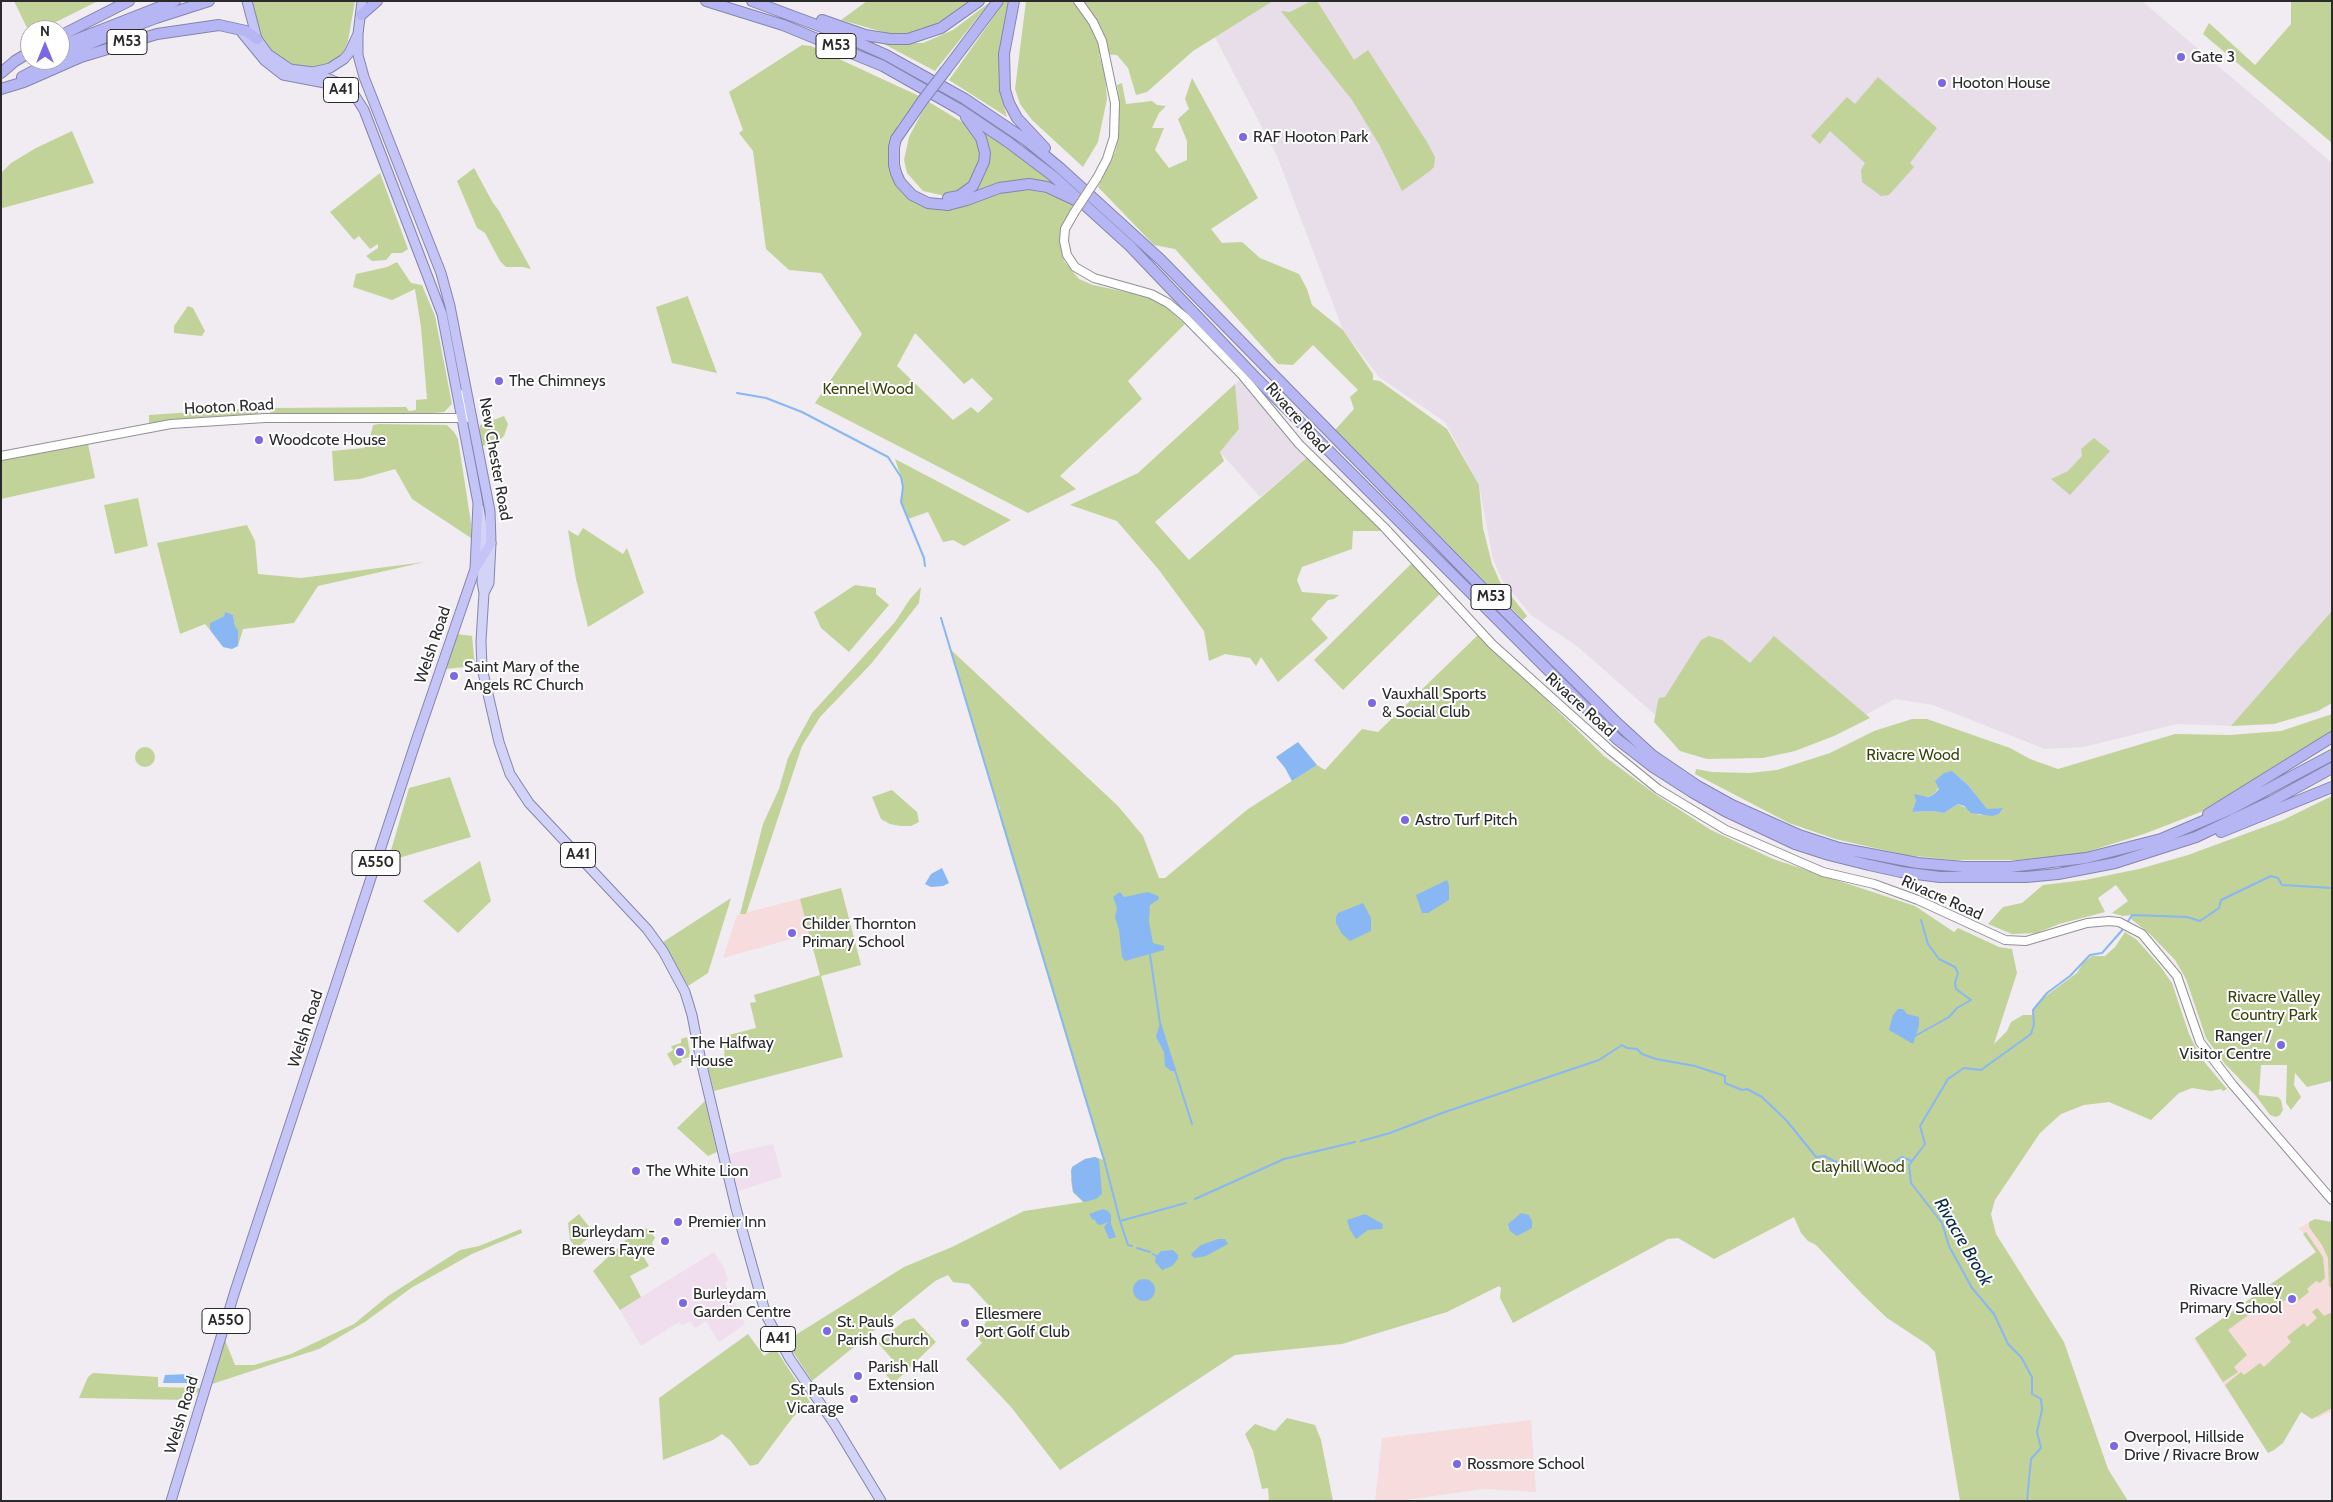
<!DOCTYPE html>
<style>
body{margin:0}
#map{position:relative;width:2333px;height:1502px;overflow:hidden;background:#f0ecf1;font-family:Cabin,sans-serif}
canvas{display:block}
.frame{position:absolute;inset:0;border:2px solid #2a292b;pointer-events:none}
.north{position:absolute;left:20px;top:20px;width:50px;height:50px;box-sizing:border-box;background:#fff;border:1px solid #aaa9aa;border-radius:50%;rotate:0deg;font-size:14px;font-weight:700;line-height:20px;text-align:center;color:#2a292b}
.north::after{content:'';display:block;margin:auto;width:18px;height:22px;background:#7c68e4;clip-path:polygon(50% 0,100% 100%,50% 72%,0 100%)}
</style>
<div id="map">
<canvas width="2333" height="1502"></canvas>
<div class="frame"></div>
<div class="north">N</div>
</div>
<script>
const g = document.querySelector('canvas').getContext('2d');
g.lineJoin = 'round';
function paint(path, color) { g.fillStyle = color; g.fill(path, 'evenodd'); }
const poly = rows => new Path2D(rows.map(r => 'M' + r).join(''));
function stroke(path, color, width, dash) { g.strokeStyle = color; g.lineWidth = width; g.lineCap = dash ? 'butt' : 'round'; g.setLineDash(dash || []); g.stroke(path); }
function label(font, color, halo, rows, align = 'center') {
  g.font = font + ' Cabin,sans-serif'; g.lineWidth = 4; g.setLineDash([]); g.textBaseline = 'middle'; g.strokeStyle = halo; g.fillStyle = color; for (const [text, x, y, turn = 0] of rows) {
    g.save(); g.translate(x, y); g.rotate((+turn || 0) * Math.PI / 180); g.textAlign = isNaN(turn) ? turn : align; if (halo) g.strokeText(text, 0, 0); g.fillText(text, 0, 0); g.restore();
  }
}
paint(poly([
 [773,1144,782,1177,738,1191,729,1154],
 [714,1252,724,1268,728,1280,725,1283,745,1324,719,1342,706,1321,695,1328,690,1321,682,1325,679,1322,641,1346,620,1310]
]), '#f0dded');
paint(poly([
 [1196,1,2142,1,2332,163,2332,613,2235,726,2177,724,2084,747,2045,749,1933,705,1895,699,1819,740,1703,757,1578,647,1531,615,1502,580,1493,559,1479,485,1445,422,1379,377,1343,330,1277,156],
 [1243,378,1310,455,1260,497,1220,452,1239,429,1235,384]
]), '#e7deea');
paint(poly([
 [841,888,861,965,809,934,723,958,737,915],
 [2315,1219,2332,1222,2332,1411,2318,1418,2301,1412,2274,1450,2268,1453,2194,1339,2316,1252,2299,1228],
 [1531,1420,1536,1492,1484,1489,1398,1501,1375,1501,1382,1438]
]), '#f7dcdd');
paint(poly([
 [14,1,98,1,40,30,30,30,30,34],
 [251,1,355,1,348,41,344,51,334,61,322,67,308,69,293,67,280,61,264,44],
 [867,1,970,1,924,32,890,34,841,20],
 [1005,1,1009,1,1000,59,1000,92,1007,117,949,80],
 [1026,1,1273,1,1193,51,1147,92,1136,95,1128,68,1117,55,1099,54,1105,75,1107,99,1098,142,1083,167,1032,120,1020,104,1015,89],
 [1311,1,1317,1,1354,60,1368,50,1427,142,1435,157,1434,167,1430,171,1402,191,1380,146,1352,100,1281,11,1290,12],
 [2291,1,2332,1,2332,143,2203,34,2209,23,2255,65,2291,24],
 [990,2,935,71,882,43,923,43,953,30],
 [802,45,811,46,919,96,898,125,889,154,914,201,988,197,1009,191,1030,190,1049,194,1073,205,1060,239,1064,261,1079,279,1093,285,1145,296,1166,307,1185,324,1128,381,1142,399,1060,476,1076,489,1028,513,815,403,862,334,821,273,789,270,766,249,753,151,739,133,743,130,729,92],
 [915,333,964,384,972,378,993,399,978,413,971,407,953,420,897,366],
 [1878,77,1937,128,1910,163,1914,167,1889,195,1881,196,1862,182,1861,170,1865,163,1830,131,1820,144,1811,136,1847,97,1855,104],
 [1192,78,1258,198,1211,229,1222,243,1242,242,1260,258,1299,274,1307,289,1312,305,1343,330,1373,374,1373,380,1380,381,1447,429,1479,485,1483,528,1492,564,1500,582,1527,616,1523,620,1335,430,1354,409,1350,397,1358,390,1313,345,1293,365,1278,364,1175,249,1154,245,1098,187,1115,152,1119,135,1119,100,1117,85,1122,83,1126,104,1152,101,1157,105,1166,106,1159,113,1152,128,1164,128,1155,150,1169,168,1187,160,1187,141,1178,119,1189,109,1185,99],
 [929,102,972,128,983,150,975,181,958,193,945,196,923,191,907,173,904,160,909,137,921,114],
 [982,130,1056,185,1057,187,1038,181,959,199,970,193,980,183,986,172,989,162],
 [72,131,94,183,3,208,1,207,1,173,11,163,36,148],
 [474,168,493,203,499,211,531,269,523,267,506,267,500,261,485,233,477,228,457,181],
 [380,173,408,249,402,253,392,253,386,260,372,261,366,256,378,248,378,244,370,249,359,236,354,240,330,212],
 [397,262,411,283,422,285,435,316,452,404,444,412,408,415,270,415,271,408,406,407,409,411,416,410,416,400,427,399,421,327,415,289,392,300,353,287,356,274,387,267],
 [688,296,688,297,717,373,672,363,656,307],
 [188,306,193,308,205,331,202,336,174,333,174,326],
 [1235,384,1239,429,1220,452,1224,461,1155,522,1189,560,1310,455,1330,479,1384,531,1353,531,1352,549,1302,567,1297,580,1302,592,1339,595,1334,599,1328,600,1311,619,1328,638,1278,682,1261,657,1256,666,1250,658,1225,654,1209,661,1204,631,1159,570,1117,521,1070,505,1138,473],
 [253,408,258,409,258,416,149,423,149,415],
 [504,416,508,424,504,436,497,442,482,446,479,432,480,425],
 [379,424,447,425,454,432,458,439,471,523,471,538,412,499,395,469,360,479,334,481,332,451,364,448,370,438,373,425],
 [2094,438,2110,451,2070,495,2051,479,2068,471,2082,456,2081,449],
 [88,444,95,478,1,499,1,460],
 [895,459,1011,520,964,546,953,540,943,542,928,512,908,519,901,502,903,487,901,477],
 [138,498,148,546,115,554,104,505],
 [247,525,255,541,258,574,301,578,425,562,318,586,294,623,243,629,238,646,238,631,235,626,233,615,225,613,224,616,210,623,210,630,205,624,180,634,157,543],
 [583,528,623,554,627,548,644,593,588,627,576,579,568,530,578,536],
 [1412,563,1442,592,1343,690,1314,660],
 [855,585,876,588,876,594,889,605,849,652,821,628,814,612],
 [921,587,919,603,871,664,820,717,802,746,746,914,740,914,763,824,779,789,788,758,800,735,812,713,895,622,910,599],
 [2332,611,2332,703,2318,711,2274,724,2231,726],
 [457,634,472,636,475,666,445,669],
 [1479,634,1604,756,1655,794,1711,830,1773,859,1915,906,1954,932,1958,928,1999,947,2012,949,2017,973,1994,1044,2007,1031,2011,1022,2023,1015,2032,1015,2035,1006,2043,998,2077,973,2083,963,2092,956,2105,956,2115,947,2125,932,2137,940,2160,966,2172,983,2189,1034,2201,1058,2227,1089,2223,1091,2221,1089,2211,1091,2192,1088,2179,1093,2151,1120,2109,1102,2084,1105,2061,1114,2040,1133,1995,1200,1991,1214,1996,1234,2064,1342,2108,1469,2128,1501,1960,1501,1935,1352,1928,1345,1887,1318,1862,1294,1816,1245,1808,1241,1801,1233,1794,1217,1714,1259,1678,1238,1668,1239,1513,1323,1500,1298,1501,1288,1499,1286,1447,1312,1342,1344,1235,1355,1060,1470,1011,1407,966,1359,982,1343,977,1337,993,1310,969,1284,953,1282,948,1275,935,1281,812,1381,786,1341,904,1267,952,1247,1024,1211,1083,1202,1073,1192,1071,1181,1072,1167,1085,1159,1095,1157,1103,1160,1000,818,1000,808,992,790,950,649,1118,806,1143,836,1159,878,1165,878,1248,809,1317,765,1325,770,1362,729,1378,732],
 [1709,636,1722,640,1750,663,1774,636,1870,718,1834,736,1795,751,1763,758,1707,759,1680,751,1654,722,1658,701,1659,698,1665,697,1701,640],
 [2332,714,2332,731,2269,773,2206,810,2144,834,2083,853,2019,860,1954,860,1906,855,1835,839,1789,823,1695,774,1696,769,1712,772,1749,773,1777,770,1830,753,1874,731,1912,719,1927,719,2010,748,2030,759,2058,769,2175,734,2230,735,2281,731],
 [1952,771,1968,785,1987,810,2002,808,1999,814,1979,815,1958,804,1944,813,1932,811,1912,812,1916,800,1933,795],
 '135 757a10 10 0 1 1 20 0a10 10 0 1 1-20 0Z',
 [450,777,471,837,388,861,409,788],
 [892,790,917,812,919,822,911,826,900,826,890,824,881,819,872,797],
 [2332,796,2332,1087,2331,1081,2307,1087,2295,1073,2294,1085,2301,1097,2291,1110,2286,1103,2287,1065,2261,1065,2259,1095,2278,1097,2281,1100,2283,1110,2280,1115,2276,1117,2270,1115,2256,1096,2225,1064,2206,1038,2186,979,2175,960,2150,934,2130,918,2131,915,2123,916,2112,913,2128,901,2116,885,2098,898,2105,912,2059,924,2037,933,2012,934,1988,924,2003,907,2022,903,2043,885,2085,880,2139,869,2188,855,2283,820],
 [480,861,491,901,458,933,423,901],
 [841,888,861,965,821,976,843,1057,714,1091,708,1067,724,1063,725,1036,756,1028,750,1003,756,1002,754,995,820,975,800,899],
 [731,898,708,973,688,986,663,942],
 [687,1037,691,1057,681,1059,682,1062,674,1066,667,1054,673,1050,671,1046,681,1043,681,1039],
 [705,1101,717,1152,708,1156,677,1128],
 [579,1214,594,1233,577,1248,570,1240,568,1223],
 [2315,1219,2332,1222,2332,1289,2329,1286,2328,1258,2322,1245,2309,1227,2309,1222],
 [639,1228,649,1229,655,1238,652,1243,654,1246,642,1254,649,1266,630,1276,641,1297,620,1310,593,1271],
 [521,1229,522,1233,472,1254,411,1288,365,1322,319,1349,212,1384,225,1340,235,1365,254,1365,291,1354,354,1324,388,1296,460,1250,479,1246],
 [2306,1232,2323,1257,2325,1278,2320,1283,2316,1281,2307,1289,2309,1292,2293,1305,2288,1298,2269,1313,2262,1305,2228,1330,2247,1355,2234,1367,2238,1372,2223,1382,2195,1338,2316,1252,2303,1234],
 [2317,1308,2324,1316,2332,1312,2332,1408,2312,1419,2301,1412,2283,1443,2274,1450,2268,1453,2225,1385,2241,1372,2244,1375,2260,1363,2264,1367,2291,1342,2287,1337,2304,1323,2307,1327,2317,1318,2312,1312],
 [914,1318,936,1342,893,1384,882,1369,892,1359,878,1343,904,1321],
 [748,1334,764,1356,775,1348,810,1402,793,1417,758,1464,750,1466,730,1440,722,1434,713,1440,663,1460,659,1398],
 [93,1373,158,1377,158,1387,203,1388,188,1400,79,1398,88,1377],
 [1287,1418,1315,1425,1321,1440,1333,1501,1269,1501,1268,1488,1262,1489,1253,1451,1245,1434,1255,1424,1275,1431]
]), '#c1d398');
paint(poly([
 [225,612,233,615,235,626,238,630,238,646,232,649,223,647,210,630,210,623,224,616],
 [1298,742,1317,765,1292,781,1285,768,1276,757],
 [1952,771,1968,785,1987,809,2003,808,1999,814,1992,816,1971,813,1964,806,1958,804,1944,813,1932,811,1912,812,1916,800,1914,794,1928,797,1933,795,1939,789,1935,781,1944,773],
 [942,868,949,883,943,886,931,887,925,884,931,874],
 [1447,880,1449,885,1449,900,1428,913,1422,913,1416,895],
 [1120,892,1124,897,1148,892,1158,896,1159,899,1150,905,1149,922,1153,943,1164,946,1164,950,1125,961,1122,957,1119,930,1115,917,1117,908,1113,897],
 [1363,903,1371,918,1371,931,1350,941,1342,934,1336,923,1336,917,1338,913],
 [1898,1009,1903,1009,1907,1014,1919,1017,1919,1026,1913,1044,1889,1030,1893,1015],
 [1160,1023,1176,1071,1171,1071,1165,1066,1164,1052,1156,1037],
 [1095,1157,1099,1159,1102,1194,1096,1199,1084,1202,1073,1192,1071,1171,1072,1167,1085,1159],
 [1103,1209,1108,1211,1111,1215,1111,1224,1116,1237,1109,1239,1104,1227,1108,1222,1101,1225,1097,1224,1095,1220,1092,1219,1089,1214],
 [1521,1213,1529,1215,1532,1221,1532,1228,1517,1236,1510,1231,1508,1224],
 [1365,1214,1383,1224,1382,1229,1368,1230,1356,1239,1350,1230,1347,1220],
 [1218,1239,1225,1239,1228,1244,1206,1256,1194,1258,1191,1254,1201,1245],
 [1173,1250,1178,1255,1178,1259,1172,1266,1162,1270,1155,1262,1156,1256,1161,1251],
 '1133 1290a11 11 0 1 1 22 0a11 11 0 1 1-22 0Z',
 [191,1374,197,1378,194,1383,163,1383,165,1375]
]), '#88b7f3');
stroke(poly([
 [737,393,766,398,802,412,888,457,901,477,903,487,901,502,924,558,925,566],
 [941,618,1105,1163,1120,1221],
 [2127,923,2132,915,2187,917,2200,921,2219,908,2221,900,2271,876,2278,878,2282,885,2332,888],
 [1150,955,1160,1023,1192,1124],
 [1915,1036,1949,1017,1957,1008,1971,1000,1956,989,1955,983,1958,973,1955,967,1939,959,1928,944,1921,920],
 [1361,1141,1390,1133,1442,1113,1599,1060,1622,1045,1627,1048,1637,1049,1642,1054,1656,1059,1695,1066,1725,1076,1725,1083,1742,1090,1747,1089,1762,1097,1787,1121,1816,1157,1824,1156,1842,1165,1858,1164,1872,1168,1886,1168,1902,1157,1912,1161],
 [1195,1199,1284,1159,1355,1142],
 [1132,1246,1128,1245,1120,1221,1186,1203],
 [1137,1248,1150,1252],
 [1153,1254,1156,1256],
 [2027,1501,2031,1459,2041,1448,2037,1432,2042,1410,2041,1399,2032,1394,2032,1377,2021,1357,2008,1344,1994,1314,1972,1288,1949,1246,1942,1223,1911,1183,1909,1165,1925,1144,1920,1126,1948,1079,1964,1068,1981,1070,2031,1034,2034,1024,2033,1010,2047,993,2070,976,2090,955,2102,953,2125,927]
]), '#88b7f3', 2);
const secondary = poly([
 [1078,1,1093,22,1102,41,1115,103,1114,137,1107,159,1097,178],
 [1074,213,1065,229,1064,241,1067,255,1075,267,1094,278,1151,294,1168,303,1185,317,1242,375,1299,444,1384,527,1492,644,1610,750,1658,789,1726,830,1823,872,1874,884,1918,900,2005,940,2026,941,2087,923,2109,921,2119,922,2142,934,2177,976,2200,1042,2232,1084,2332,1200],
 [461,419,465,409,463,394],
 [1,456,171,424,265,418,466,418]
]);
const primary = poly([
 [479,508,484,537,482,582,484,593,481,641,482,668,499,742,510,774,529,803,647,929,663,951,685,992,692,1015,701,1061,736,1208,766,1315,790,1359,835,1425,881,1501],
 [484,593,489,583,491,543]
]);
const trunk = poly([
 [247,1,257,39,268,54,290,69,313,72,330,68,344,59,349,53,358,34,362,1],
 [242,33,265,61,283,75,325,83,341,90],
 [313,72,341,84,355,96,364,110,442,314,478,503,475,569],
 [171,1501,235,1291,416,741,475,569,491,543,490,511,450,306,441,273,364,77,358,55,358,34]
]);
const motorway = poly([
 [706,1,783,25,883,66,959,109,1008,142,1053,176,1130,246,1254,376,1617,739,1653,767,1692,792,1725,811,1795,844,1829,855,1869,865,1901,872,1940,877,2026,877,2058,874,2115,863,2196,837,2272,801,2332,768],
 [752,1,830,30,886,55,965,99,1026,140,1060,168,1161,260,1508,614,1616,722,1652,755,1696,785,1732,805,1799,835,1839,848,1918,863,1964,867,2010,867,2086,858,2161,839,2229,810,2332,755],
 [1014,1,1004,54,1005,90,1009,103,1017,118,1045,148],
 [361,15,377,1],
 [822,20,865,35,890,39,908,39,941,28,979,1],
 [60,36,129,1],
 [60,46,175,1],
 [60,57,101,39,156,18,209,1],
 [946,70,998,1],
 [1,73,15,61,30,52],
 [22,77,54,60],
 [1,89,24,82,81,57,157,34,219,25,246,31,257,39],
 [923,100,896,139,894,147,894,165,896,173,900,182,912,195,928,203,948,205,967,200,999,188,1029,184,1047,187,1075,200],
 [948,198,959,196,973,186,984,162,985,153,981,138,966,117],
 [2208,814,2332,737],
 [2221,832,2332,787]
]);
stroke(secondary, '#939095', 10);
stroke(primary, '#8485ad', 11);
stroke(trunk, '#8485ad', 11);
stroke(motorway, '#8485ad', 12);
stroke(secondary, '#fff', 8);
stroke(primary, '#d3d3f8', 9);
stroke(trunk, '#c4c4f6', 9);
stroke(motorway, '#b5b6f3', 10);
const secondaryBridge = poly([
 [1074,213,1097,178]
]);
const motorwayBridge = poly([
 [923,100,946,70]
]);
stroke(secondaryBridge, '#939095', 10, []);
stroke(motorwayBridge, '#8485ad', 12, []);
stroke(secondaryBridge, '#fff', 8);
stroke(motorwayBridge, '#b5b6f3', 10);
for (const [x, y, r, color] of [
 [2181,57,5,"#7c68e4"],
 [1942,83,5,"#7c68e4"],
 [1243,137,5,"#7c68e4"],
 [499,381,5,"#7c68e4"],
 [259,440,5,"#7c68e4"],
 [454,676,5,"#7c68e4"],
 [1372,703,5,"#7c68e4"],
 [1405,820,5,"#7c68e4"],
 [792,933,5,"#7c68e4"],
 [2281,1045,5,"#7c68e4"],
 [680,1052,5,"#7c68e4"],
 [636,1171,5,"#7c68e4"],
 [678,1222,5,"#7c68e4"],
 [665,1241,5,"#7c68e4"],
 [2292,1299,5,"#7c68e4"],
 [683,1303,5,"#7c68e4"],
 [965,1323,5,"#7c68e4"],
 [827,1331,5,"#7c68e4"],
 [858,1376,5,"#7c68e4"],
 [854,1399,5,"#7c68e4"],
 [2114,1446,5,"#7c68e4"],
 [1457,1464,5,"#7c68e4"]
]) { const dot = new Path2D(); dot.arc(x, y, r, 0, 2 * Math.PI); g.fillStyle = color; g.fill(dot); stroke(dot, '#fff', 2); }
for (const [x, y, w] of [
 [127,42,40],
 [836,46,40],
 [341,90,35],
 [1491,597,40],
 [578,855,35],
 [376,863,48],
 [226,1321,48],
 [778,1339,35]
]) { const box = new Path2D(); box.roundRect(x - w / 2, y - 12.5, w, 25, 4); g.fillStyle = '#fff'; g.fill(box); stroke(box, '#2a292b', 1); }
label('bold 15px', '#2a292b', null, [
 ["M53",127,42],
 ["M53",836,46],
 ["A41",341,90],
 ["M53",1491,597],
 ["A41",578,855],
 ["A550",376,863],
 ["A550",226,1321],
 ["A41",778,1339]
]);
label('16px', '#2a292b', '#fff', [
 ["Gate 3",2191,57],
 ["Hooton House",1952,83],
 ["RAF Hooton Park",1253,137],
 ["The Chimneys",509,381],
 ["Woodcote House",269,440],
 ["Saint Mary of the",464,667],
 ["Angels RC Church",464,685],
 ["Vauxhall Sports",1382,694],
 ["& Social Club",1382,712],
 ["Astro Turf Pitch",1415,820],
 ["Childer Thornton",802,924],
 ["Primary School",802,942],
 ["Ranger /",2271,1036,"right"],
 ["Visitor Centre",2271,1054,"right"],
 ["The Halfway",690,1043],
 ["House",690,1061],
 ["The White Lion",646,1171],
 ["Premier Inn",688,1222],
 ["Burleydam -",655,1232,"right"],
 ["Brewers Fayre",655,1250,"right"],
 ["Rivacre Valley",2282,1290,"right"],
 ["Primary School",2282,1308,"right"],
 ["Burleydam",693,1294],
 ["Garden Centre",693,1312],
 ["Ellesmere",975,1314],
 ["Port Golf Club",975,1332],
 ["St. Pauls",837,1322],
 ["Parish Church",837,1340],
 ["Parish Hall",868,1367],
 ["Extension",868,1385],
 ["St Pauls",844,1390,"right"],
 ["Vicarage",844,1408,"right"],
 ["Overpool, Hillside",2124,1437],
 ["Drive / Rivacre Brow",2124,1455],
 ["Rossmore School",1467,1464]
], 'left');
label('16px', '#37440c', '#fff', [
 ["Kennel Wood",868,389],
 ["Rivacre Wood",1913,755],
 ["Rivacre Valley",2274,997],
 ["Country Park",2274,1015],
 ["Clayhill Wood",1858,1167]
]);
label('16px', '#2a292b', '#fff', [
 ["Hooton Road",229,407,-3],
 ["Rivacre Road",1297,418,49],
 ["New Chester Road",495,459,80],
 ["Welsh Road",433,645,-71],
 ["Rivacre Road",1580,705,42],
 ["Rivacre Road",1942,898,24],
 ["Welsh Road",306,1029,-72],
 ["Welsh Road",182,1415,-73]
]);
label('italic 18px', '#092a4f', '#fff', [
 ["Rivacre Brook",1963,1242,60]
]);
</script>
